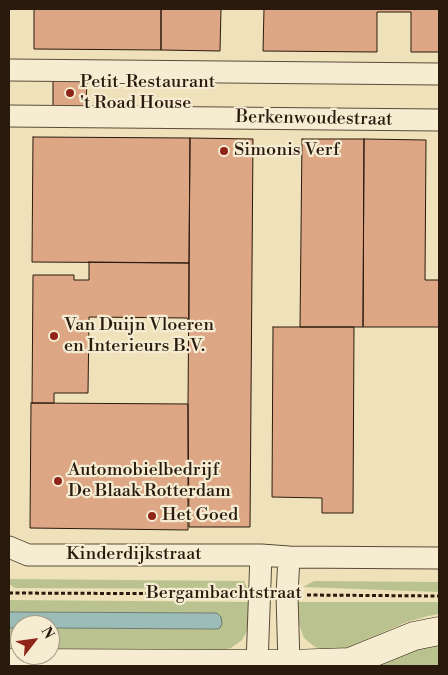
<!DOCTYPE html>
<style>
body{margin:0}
#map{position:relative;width:448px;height:675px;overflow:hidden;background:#efe2ba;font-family:"Libre Bodoni",serif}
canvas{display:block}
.frame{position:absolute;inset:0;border:10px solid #2a1a0d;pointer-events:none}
.north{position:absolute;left:10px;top:615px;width:50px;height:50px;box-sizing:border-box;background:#f5ecd2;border:1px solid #a49883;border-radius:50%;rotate:60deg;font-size:14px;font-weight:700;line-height:20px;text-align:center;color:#2a1a0d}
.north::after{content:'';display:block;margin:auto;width:18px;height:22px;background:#8f2418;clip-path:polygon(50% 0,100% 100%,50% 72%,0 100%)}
</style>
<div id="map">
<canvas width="448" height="675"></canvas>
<div class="frame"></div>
<div class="north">N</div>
</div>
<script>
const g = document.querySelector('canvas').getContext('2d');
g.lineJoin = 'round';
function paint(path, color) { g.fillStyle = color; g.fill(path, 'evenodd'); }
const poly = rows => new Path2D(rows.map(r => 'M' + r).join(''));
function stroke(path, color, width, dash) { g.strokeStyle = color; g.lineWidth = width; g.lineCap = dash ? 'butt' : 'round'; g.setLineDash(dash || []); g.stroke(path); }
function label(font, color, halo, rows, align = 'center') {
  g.font = font + ' "Libre Bodoni",serif'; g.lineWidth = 4.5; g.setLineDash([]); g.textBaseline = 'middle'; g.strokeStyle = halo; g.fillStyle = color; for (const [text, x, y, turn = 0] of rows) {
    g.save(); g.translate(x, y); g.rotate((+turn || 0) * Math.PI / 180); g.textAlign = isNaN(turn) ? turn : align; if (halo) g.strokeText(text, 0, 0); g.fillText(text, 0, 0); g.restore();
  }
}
paint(poly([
 [9,579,244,581,248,589,15,588,9,584],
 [314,581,439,582,439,592,303,587],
 [9,600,253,602,252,622,242,640,231,648,216,652,50,650,50,628,217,629,217,613,9,612],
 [296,602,439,602,439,614,428,616,407,622,342,650,329,651,315,647,304,638,299,624],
 [9,628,20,628,20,650,9,650],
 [439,640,439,666,376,666]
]), '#bac38f');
const water = poly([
 [9,612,217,613,221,617,222,623,220,628,217,629,50,628,50,625,20,625,20,628,9,628,9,612]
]);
paint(water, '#9cbcb8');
stroke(water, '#6e7b74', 1);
const building = poly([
 [34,9,161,9,161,50,34,49,34,9],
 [161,9,221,9,220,51,161,50,161,9],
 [264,9,439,9,439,52,411,52,411,12,377,12,377,52,263,51,264,9],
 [53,80,87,81,86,107,53,106,53,80],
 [33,137,190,138,189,263,32,262,33,137],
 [190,138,253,139,250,527,189,527,188,404,190,138],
 [302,139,364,139,363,327,300,327,302,139],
 [364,139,426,140,425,280,439,280,439,327,363,327,364,139],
 [89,262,189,263,189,322,187,318,89,317,88,393,54,393,54,403,32,403,33,275,74,275,74,280,89,280,89,262],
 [273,327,354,327,353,513,322,513,322,498,272,497,273,327],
 [31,403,188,404,188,530,30,528,31,403]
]);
paint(building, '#dda685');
stroke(building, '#2a1a0d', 1);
const street = poly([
 [9,70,439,74],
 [9,116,439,120],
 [9,547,28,555,261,555,289,557,439,558],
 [257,664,261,555],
 [289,664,287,595,289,557]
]);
const secondary = poly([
 [9,663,289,664,350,662,414,636,439,631]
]);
stroke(street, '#5b4c38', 23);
stroke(secondary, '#2a1a0d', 29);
stroke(poly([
 [9,593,239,594],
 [307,595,439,596]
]), '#2a1a0d', 3, [4, 2.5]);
stroke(street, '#f5ecd2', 21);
stroke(secondary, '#f5ecd2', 28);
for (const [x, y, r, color] of [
 [70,93,5,"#8f2418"],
 [224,151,5,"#8f2418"],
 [54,336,5,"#8f2418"],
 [58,481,5,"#8f2418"],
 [152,516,5,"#8f2418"]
]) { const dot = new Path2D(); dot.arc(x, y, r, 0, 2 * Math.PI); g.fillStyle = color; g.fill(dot); stroke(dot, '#f5ecd2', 2); }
label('18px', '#2a1a0d', '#f5ecd2', [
 ["Petit-Restaurant",80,83],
 ["'t Road House",80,104],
 ["Simonis Verf",234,151],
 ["Van Duijn Vloeren",64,326],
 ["en Interieurs B.V.",64,347],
 ["Automobielbedrijf",68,471],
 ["De Blaak Rotterdam",68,492],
 ["Het Goed",162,516]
], 'left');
label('18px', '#2a1a0d', '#f5ecd2', [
 ["Berkenwoudestraat",314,119,1],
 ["Kinderdijkstraat",134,555],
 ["Bergambachtstraat",224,594]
]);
</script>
